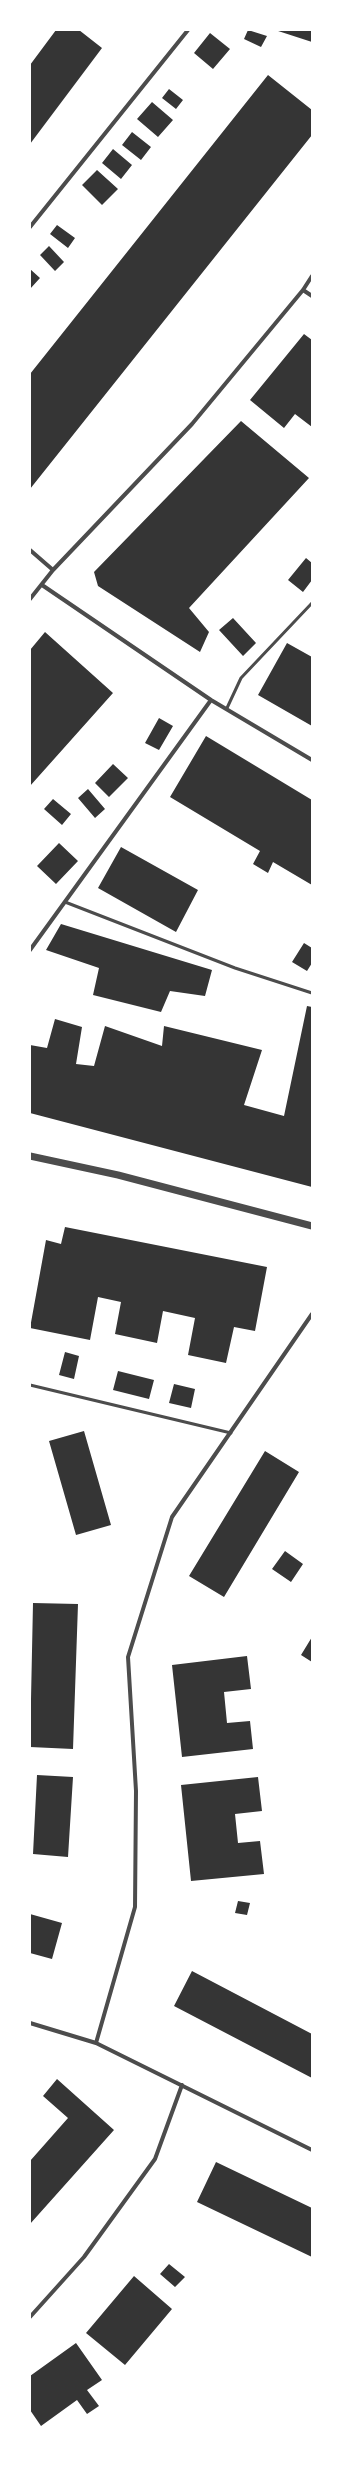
<!DOCTYPE html>
<style>
body{margin:0}
#map{position:relative;width:342px;height:2465px;overflow:hidden;background:#fff;font-family:Ubuntu,sans-serif}
canvas{display:block}
.frame{position:absolute;inset:0;border:31px solid #fff;pointer-events:none}
</style>
<div id="map">
<canvas width="342" height="2465"></canvas>
<div class="frame"></div>
</div>
<script>
const g = document.querySelector('canvas').getContext('2d');
g.lineJoin = 'round';
function paint(path, color) { g.fillStyle = color; g.fill(path, 'evenodd'); }
const poly = rows => new Path2D(rows.map(r => 'M' + r).join(''));
function stroke(path, color, width, dash) { g.strokeStyle = color; g.lineWidth = width; g.lineCap = dash ? 'butt' : 'round'; g.setLineDash(dash || []); g.stroke(path); }
paint(poly([
 [56,30,79,30,102,48,30,144,30,65],
 [248,30,267,36,261,47,244,39],
 [276,30,312,30,312,42,275,30],
 [210,33,230,49,213,69,194,53],
 [268,75,312,110,312,135,30,489,30,374],
 [169,89,183,100,176,109,162,98],
 [152,102,173,120,158,137,137,119],
 [132,132,151,147,141,160,122,145],
 [113,149,132,165,121,179,102,163],
 [97,170,118,189,102,205,82,185],
 [57,225,75,238,68,248,50,234],
 [49,246,64,262,55,271,40,255],
 [30,269,40,278,30,289],
 [304,334,312,340,312,427,295,414,284,428,250,400],
 [241,421,309,478,189,608,209,632,200,652,98,586,94,572],
 [306,558,312,563,312,580,303,592,288,580],
 [233,618,256,643,243,656,219,630],
 [45,632,113,693,30,786,30,650],
 [287,643,312,657,312,726,258,695],
 [159,718,173,726,159,750,145,743],
 [206,736,312,800,312,885,273,862,268,873,253,864,260,851,170,797],
 [113,764,128,778,109,797,95,783],
 [88,789,105,809,95,818,78,798],
 [53,799,71,814,62,825,44,809],
 [59,843,78,861,56,884,37,866],
 [121,847,198,890,176,932,98,888],
 [61,924,212,970,205,996,170,991,161,1012,93,995,99,968,46,950],
 [304,943,312,948,312,963,307,971,292,962],
 [307,1006,312,1007,312,1187,30,1113,30,1045,47,1048,55,1019,82,1027,76,1064,94,1066,105,1026,162,1046,164,1026,262,1050,244,1105,284,1116],
 [65,1227,267,1267,255,1331,234,1327,226,1363,188,1355,195,1318,163,1311,157,1343,115,1334,121,1302,98,1297,90,1340,30,1328,46,1240,61,1244],
 [65,1352,79,1356,74,1379,59,1375],
 [118,1371,154,1380,149,1399,113,1390],
 [174,1384,195,1389,191,1408,169,1403],
 [84,1431,111,1525,76,1535,49,1441],
 [265,1451,299,1472,224,1597,189,1576],
 [285,1551,303,1564,291,1582,272,1569],
 [33,1603,78,1604,73,1749,30,1747],
 [312,1637,312,1662,301,1655],
 [247,1656,251,1689,224,1692,227,1723,250,1721,253,1749,182,1757,172,1665],
 [37,1775,73,1777,68,1857,33,1854],
 [258,1777,262,1811,235,1814,238,1843,260,1841,264,1874,191,1881,181,1785],
 [238,1901,250,1903,247,1915,235,1913],
 [30,1914,62,1923,52,1959,30,1953],
 [192,1971,312,2034,312,2078,174,2006],
 [57,2079,114,2130,30,2224,30,2161,68,2118,43,2096],
 [216,2162,312,2208,312,2257,197,2202],
 [169,2264,185,2277,175,2287,160,2274],
 [134,2276,172,2309,125,2365,86,2333],
 [76,2343,102,2380,87,2390,99,2406,87,2414,77,2400,41,2426,30,2410,30,2376]
]), '#353535');
stroke(poly([
 [227,708,241,678,312,603],
 [65,902,235,968,312,993],
 [30,1385,231,1433]
]), '#4c4c4c', 3);
stroke(poly([
 [30,227,188,30],
 [303,290,312,296],
 [30,550,53,570],
 [42,585,211,700,312,760],
 [30,599,53,570,192,424,303,290,312,276],
 [30,950,211,700],
 [30,2023,96,2043,312,2150],
 [96,2043,135,1907,136,1791,128,1657,172,1517,312,1314],
 [30,2317,84,2257,155,2159,182,2085]
]), '#4c4c4c', 4);
stroke(poly([
 [30,1156,118,1175,312,1226]
]), '#4c4c4c', 7);
</script>
